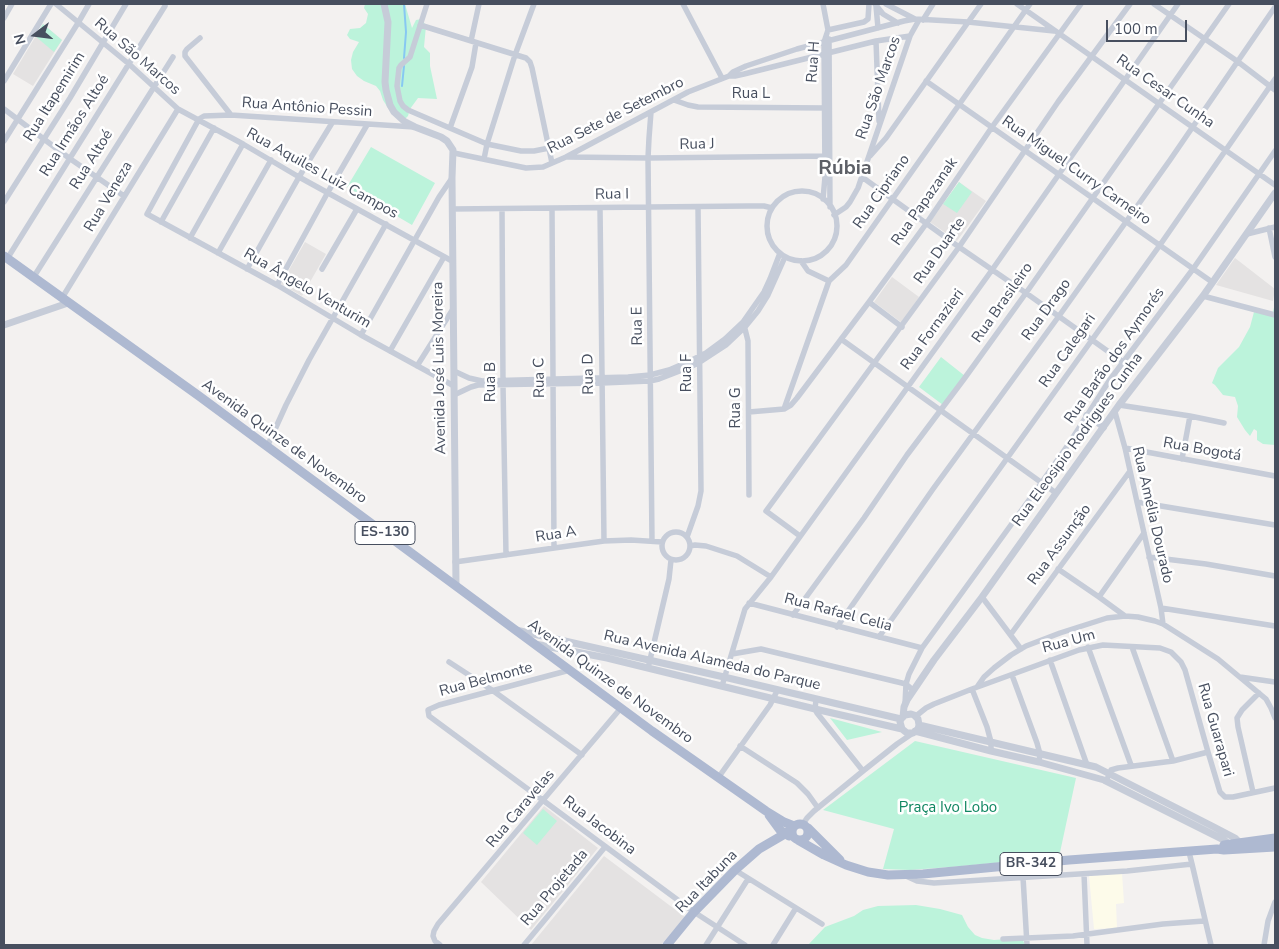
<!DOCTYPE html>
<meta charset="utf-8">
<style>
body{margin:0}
#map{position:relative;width:1279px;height:949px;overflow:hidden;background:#f3f1f0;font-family:"Nunito Sans",sans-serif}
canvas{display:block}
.frame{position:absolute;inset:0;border:5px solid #474f5f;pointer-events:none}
.north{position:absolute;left:10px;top:10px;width:50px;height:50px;-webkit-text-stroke:4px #fff;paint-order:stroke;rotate:255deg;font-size:14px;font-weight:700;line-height:20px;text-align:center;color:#474f5f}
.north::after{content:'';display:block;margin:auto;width:18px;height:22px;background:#474f5f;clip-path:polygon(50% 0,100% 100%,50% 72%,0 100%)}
.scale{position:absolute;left:1106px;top:20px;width:81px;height:22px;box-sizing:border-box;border:2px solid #474f5f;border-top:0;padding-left:6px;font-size:15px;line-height:18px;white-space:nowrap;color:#474f5f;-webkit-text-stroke:4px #fff;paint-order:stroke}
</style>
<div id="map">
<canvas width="1279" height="949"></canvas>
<div class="frame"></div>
<div class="north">N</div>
<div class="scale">100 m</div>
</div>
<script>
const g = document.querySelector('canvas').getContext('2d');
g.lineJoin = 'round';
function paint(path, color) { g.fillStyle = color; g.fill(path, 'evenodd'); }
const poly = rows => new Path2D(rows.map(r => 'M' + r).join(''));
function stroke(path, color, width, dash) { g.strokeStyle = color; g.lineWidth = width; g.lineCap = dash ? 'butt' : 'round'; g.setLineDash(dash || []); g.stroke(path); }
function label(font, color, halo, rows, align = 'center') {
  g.font = font + ' "Nunito Sans",sans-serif'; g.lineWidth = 5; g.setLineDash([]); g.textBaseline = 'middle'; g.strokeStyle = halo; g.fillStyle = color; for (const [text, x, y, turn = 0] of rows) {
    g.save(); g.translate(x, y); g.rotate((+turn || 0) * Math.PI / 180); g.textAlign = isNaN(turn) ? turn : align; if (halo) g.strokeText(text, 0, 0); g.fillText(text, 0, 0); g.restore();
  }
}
paint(poly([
 [1122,873,1124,903,1116,904,1117,928,1094,929,1089,876]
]), '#fdfbea');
paint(poly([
 [43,24,62,40,33,86,13,74],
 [959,182,986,201,957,241,930,222],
 [305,242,326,254,302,296,281,284],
 [1235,258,1275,289,1273,301,1216,285],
 [892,277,919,297,902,323,874,302],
 [544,806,598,848,531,930,481,882],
 [604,856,685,917,661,945,531,945]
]), '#e4e2e2');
paint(poly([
 [365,4,405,4,412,28,416,20,422,19,426,26,424,47,430,53,430,66,437,99,418,98,410,109,408,116,404,120,388,108,383,100,380,91,376,86,364,81,357,76,352,69,351,60,353,52,359,42,350,39,347,35,350,29,360,28,366,23,368,14,364,8],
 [43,24,62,40,54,52,35,36],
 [371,147,435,183,412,225,347,187],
 [959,182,972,192,957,213,943,204],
 [1275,303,1275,445,1263,444,1257,440,1257,431,1254,429,1250,436,1245,430,1237,417,1238,406,1235,397,1223,395,1215,385,1212,383,1218,368,1239,347,1250,327,1254,312,1272,316],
 [941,357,965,376,943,405,919,387],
 [830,718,882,732,847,740],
 [915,741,1076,778,1059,857,951,867,910,870,883,869,894,829,823,810],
 [543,809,557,821,537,845,523,833],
 [916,905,940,909,962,915,968,927,975,935,982,938,994,940,1022,938,1025,945,808,945,825,927,854,916,863,910,878,906]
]), '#bcf3db');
stroke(poly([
 [404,4,406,32,404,58],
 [402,86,404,66]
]), '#87c8f2', 2);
stroke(poly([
 [56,4,129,64,178,109,243,144,299,177,452,261],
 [427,4,410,57,401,65,399,68,397,86,400,101,403,106,408,110,487,144,521,151,534,151,549,148],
 [683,4,722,78],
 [875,4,883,14,898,23],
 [886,4,915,19],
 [1017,4,1275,185],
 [1154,4,1237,61,1275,90],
 [876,6,878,28],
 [4,18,12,4],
 [923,20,933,4],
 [420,25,526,58,530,62,532,68,552,163],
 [828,30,864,22,868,19,869,4],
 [200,38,187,49,185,52,185,56,231,115],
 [829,39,830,207],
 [471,41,479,4],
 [876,41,879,121],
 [729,76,735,76,744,74,876,41,910,36],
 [4,81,51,4],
 [926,81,1212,282],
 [674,100,688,105,698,107,827,108],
 [4,109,69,158,124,196],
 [651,112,649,138,648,158,652,541],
 [414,127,231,115,204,116,199,119,147,214,277,285,361,335,454,386],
 [450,128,472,67,476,43],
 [4,141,78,23,89,4],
 [454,153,526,168,543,167,566,157,688,92,729,76,733,72,746,66,797,49,904,21,915,19,968,22,1054,31],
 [870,156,886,138,981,4],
 [568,157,648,158,829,156],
 [484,159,487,144,515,55,534,4],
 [862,177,959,247,1026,293,1123,362],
 '767 226a35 35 0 1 1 70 0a35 35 0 1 1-70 0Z',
 [823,199,825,177,824,42,828,30,823,4],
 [4,202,70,98,126,4],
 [552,208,554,548],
 [600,208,604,541],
 [452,209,748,206,764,206,772,208],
 [502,209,503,385,506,555],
 [834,215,846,207,850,202,858,188,910,36,919,20],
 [161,222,214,128],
 [1269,228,1275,257],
 [1247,234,1275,227],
 [190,238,243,144],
 [218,253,271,160],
 [7,259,165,6],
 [801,261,808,271,829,281],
 [247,269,299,177,332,123],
 [322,269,357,209],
 [33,278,173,57],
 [277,285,328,192,367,125],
 [1203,296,1275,315],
 [62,298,178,109],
 [869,302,902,327],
 [744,325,748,341,749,495],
 [361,335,439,197,452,178],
 [841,339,1056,493],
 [390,351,444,257],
 [417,366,453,309],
 [454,371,469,378,482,381,628,377,650,375,669,370,690,361,706,353,725,339,743,322,764,292,770,279,780,253],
 [454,395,471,387,478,385,602,383,650,381,659,379,690,367,700,362,726,345,745,327,758,311,768,295,785,257],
 [1119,405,1190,416,1224,423],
 [784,409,829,281,846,265,1030,4],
 [749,412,784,409,791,405,797,398,869,302,926,224,992,127,1081,4],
 [1115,412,1125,448,1137,502,1161,608,1163,624],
 [1086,415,1104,428],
 [267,447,286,405,309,360,386,224],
 [1125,448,1275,476],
 [1182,459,1190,416],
 [1137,502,1275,525],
 '662 546a14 14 0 1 1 28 0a14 14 0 1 1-28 0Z',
 [800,536,766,511,959,247,1058,102,1130,4],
 [687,537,698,506,701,491,698,207],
 [690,546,695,545,706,546,737,556,771,577],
 [1149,557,1206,564,1275,576],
 [455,562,604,541,631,540,662,542],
 [1058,569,1099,597,1125,616],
 [982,597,1021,649],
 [1099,597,1144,533],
 [749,603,922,648],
 [1161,608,1275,626],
 [793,615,864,518,907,455,964,379,1026,293,1229,4],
 [837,627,933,489,1059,316,1170,160,1275,7],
 [1011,634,1130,471],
 [879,637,1160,245,1275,79],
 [1088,647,1131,765],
 [1132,647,1173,761],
 [732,654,761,649,906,684,913,690],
 [1050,660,1087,765],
 [449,662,492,690,582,755],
 [649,664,669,579,671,560],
 [570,670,439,705,430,709,428,710,429,716,694,912,745,945],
 [1012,675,1037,743,1040,754,1039,762],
 [1240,677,1275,682],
 [722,686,745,609,771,577,992,270,1178,4],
 [977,687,984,677,994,668,1011,655,1026,646,1060,633,1107,618,1125,616,1138,617,1155,621,1163,624,1218,659,1266,699,1271,708,1275,718],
 [972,689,987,727,991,742,991,751],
 [816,700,815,709,817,713,863,771],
 [905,704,906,684,909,674,922,648,1042,482,1070,442,1109,381,1193,269,1275,151],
 [916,716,926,708,934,704,972,689,1079,650,1103,645,1160,648,1171,652,1181,662,1185,670,1208,752,1220,792,1225,797,1233,797,1275,788],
 [740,746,797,783,808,794,818,808],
 [1108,777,1111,770,1118,768,1173,761,1208,752],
 [718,778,770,705,777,691],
 [1253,792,1238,727,1237,718,1242,710,1259,693],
 [803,824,807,818,814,811,863,771,897,744,913,733],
 [1192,864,1211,945],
 [735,870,822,924],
 [1084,874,1087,945],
 [906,876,917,881,934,883,1127,871,1192,864,1189,852],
 [1023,877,1027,945],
 [1003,939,1073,936,1163,924,1204,921],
 [440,945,435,941,433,936,434,931,438,924,621,708],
 [524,945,605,847],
 [706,945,748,879],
 [773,945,796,908],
 [1264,945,1268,921,1275,902]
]), '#c6ccd8', 5.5);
stroke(poly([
 [384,4,388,22,385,82,386,90,390,105,394,112,405,122,415,127,441,137,447,141,453,150,452,178,456,586],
 [4,325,68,303],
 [516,630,724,677,901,719],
 [535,644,607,658,815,709,902,729,907,733,913,733,918,729,919,725,918,719,914,715,911,714,905,715,901,719,900,722,902,729],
 [903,717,904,707,907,700,934,660,982,597,1119,405,1203,296,1275,193],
 [919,725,1096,767,1214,827,1235,838,1241,844],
 [915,731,991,751,1039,762,1104,780,1224,840,1229,844,1231,847]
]), '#c6ccd8', 7);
stroke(poly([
 [4,256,199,396,652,731,766,811,784,822,794,826],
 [769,815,780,830,789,836],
 '792 832a8 8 0 1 1 16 0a8 8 0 1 1-16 0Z',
 [808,828,840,860],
 [798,840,824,855,846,865,868,872,888,875,923,874,1069,860,1217,849,1224,850,1275,847],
 [1224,845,1275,838],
 [667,945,694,912,735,870,759,849,783,835,793,828]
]), '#aeb9d1', 9);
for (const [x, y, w] of [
 [385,533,60],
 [1031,864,62]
]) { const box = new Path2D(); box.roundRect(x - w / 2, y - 11.5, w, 23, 4); g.fillStyle = '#fff'; g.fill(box); stroke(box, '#474f5f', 1); }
label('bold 14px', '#474f5f', null, [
 ["ES-130",385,533],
 ["BR-342",1031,864]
]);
label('15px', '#474f5f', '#fff', [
 ["Rua São Marcos",137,57,41],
 ["Rua H",814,62,-86],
 ["Rua São Marcos",879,88,-71],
 ["Rua Cesar Cunha",1165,92,35],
 ["Rua L",751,94],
 ["Rua Itapemirim",55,97,-58],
 ["Rua Antônio Pessin",307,108,4],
 ["Rua Sete de Setembro",616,116,-27],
 ["Rua Irmãos Altoé",75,126,-58],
 ["Rua J",697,145,-1],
 ["Rua Altoé",92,160,-58],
 ["Rua Miguel Curry Carneiro",1076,171,35],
 ["Rua Aquiles Luiz Campos",322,174,29],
 ["Rua Cipriano",882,192,-55],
 ["Rua I",612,195,-1],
 ["Rua Veneza",109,197,-59],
 ["Rua Papazanak",925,202,-55],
 ["Rua Duarte",940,251,-55],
 ["Rua Ângelo Venturim",307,289,30],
 ["Rua Brasileiro",1003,303,-55],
 ["Rua Drago",1047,310,-54],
 ["Rua E",638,326,-91],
 ["Rua Fornazieri",933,330,-54],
 ["Rua Calegari",1068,351,-55],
 ["Rua Barão dos Aymorés",1115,356,-55],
 ["Avenida José Luis Moreira",440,368,-91],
 ["Rua F",687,373,-90],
 ["Rua D",589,374,-91],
 ["Rua C",540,378,-91],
 ["Rua B",491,382,-90],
 ["Rua G",736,408,-90],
 ["Rua Eleosipio Rodrigues Cunha",1078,440,-54],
 ["Avenida Quinze de Novembro",284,442,36],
 ["Rua Bogotá",1202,450,10],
 ["Rua Amélia Dourado",1152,515,77],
 ["Rua A",556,535,-9],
 ["Rua Assunção",1060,545,-54],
 ["Rua Rafael Celia",838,613,15],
 ["Rua Um",1069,642,-15],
 ["Rua Avenida Alameda do Parque",712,661,13],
 ["Rua Belmonte",486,680,-15],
 ["Avenida Quinze de Novembro",610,682,36],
 ["Rua Guarapari",1215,730,74],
 ["Rua Caravelas",521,809,-50],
 ["Rua Jacobina",599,826,37],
 ["Rua Itabuna",707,882,-46],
 ["Rua Projetada",555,888,-50]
]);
label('15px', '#118762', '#fff', [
 ["Praça Ivo Lobo",948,808]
]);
label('bold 20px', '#5c5f66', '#fff', [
 ["Rúbia",845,169]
]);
</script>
